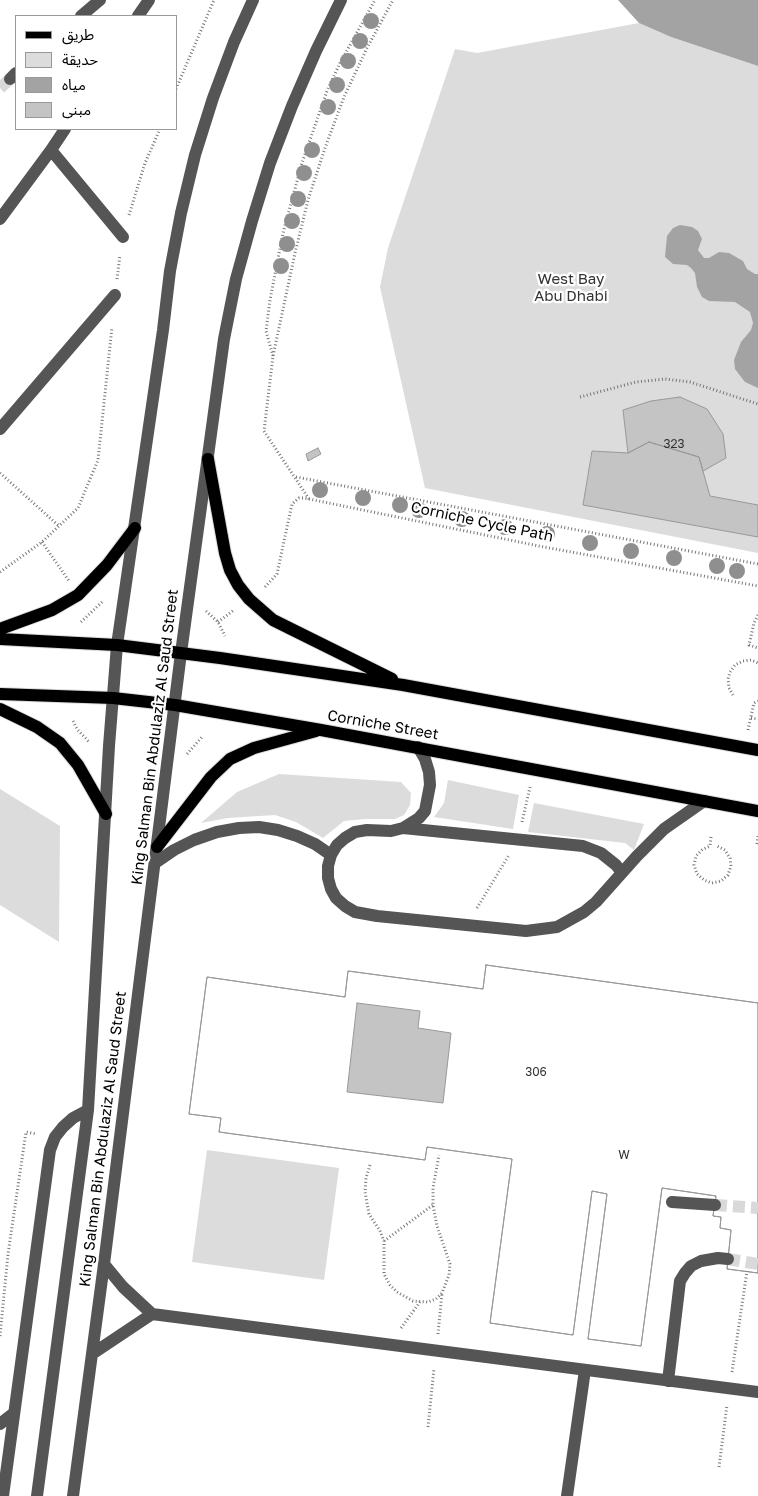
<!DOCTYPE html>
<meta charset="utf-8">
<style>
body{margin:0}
#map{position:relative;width:758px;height:1496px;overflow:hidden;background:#fff;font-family:"Golos Text","Noto Sans Arabic",sans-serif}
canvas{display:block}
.legend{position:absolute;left:15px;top:15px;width:162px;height:115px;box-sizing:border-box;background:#fff;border:1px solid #999;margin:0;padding:6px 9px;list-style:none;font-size:15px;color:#000}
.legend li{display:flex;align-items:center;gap:10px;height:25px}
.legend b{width:25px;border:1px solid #999}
</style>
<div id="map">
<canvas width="758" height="1496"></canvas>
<ul class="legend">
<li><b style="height:6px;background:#000"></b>طريق</li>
<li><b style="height:14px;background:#dcdcdc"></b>حديقة</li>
<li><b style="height:14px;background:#a3a3a3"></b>مياه</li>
<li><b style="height:14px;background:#c4c4c4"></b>مبنى</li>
</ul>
</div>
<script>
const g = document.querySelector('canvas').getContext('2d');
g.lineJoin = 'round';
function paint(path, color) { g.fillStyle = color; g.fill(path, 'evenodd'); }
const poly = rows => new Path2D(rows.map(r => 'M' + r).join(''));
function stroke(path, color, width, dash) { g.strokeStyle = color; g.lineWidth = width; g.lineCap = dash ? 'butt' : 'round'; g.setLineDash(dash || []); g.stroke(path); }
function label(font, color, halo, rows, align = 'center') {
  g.font = font + ' "Golos Text",sans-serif'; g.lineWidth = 4.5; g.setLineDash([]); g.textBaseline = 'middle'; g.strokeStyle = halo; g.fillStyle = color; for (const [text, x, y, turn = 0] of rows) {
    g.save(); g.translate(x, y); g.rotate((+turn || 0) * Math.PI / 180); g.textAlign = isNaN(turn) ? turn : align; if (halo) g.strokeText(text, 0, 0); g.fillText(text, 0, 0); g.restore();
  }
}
paint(poly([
 [639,23,671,37,758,66,758,553,425,488,380,287,388,248,455,49,477,53],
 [279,774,401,782,411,793,410,805,404,815,395,819,365,819,344,821,323,838,296,822,275,815,228,818,201,823,237,792],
 [448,780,519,795,513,829,434,817,444,803],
 [0,789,60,826,59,942,0,905],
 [534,803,644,824,634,850,625,843,528,832],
 [207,1150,339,1168,324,1280,192,1262]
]), '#dcdcdc');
paint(poly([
 [618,0,758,0,758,66,671,37,639,23],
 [680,225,692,227,698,231,702,239,698,250,704,258,709,258,719,252,729,253,743,261,747,269,755,274,758,274,758,388,745,382,735,369,734,360,741,342,751,330,753,323,750,312,735,302,709,301,702,297,697,287,695,273,691,268,687,265,673,264,665,257,667,236,673,228]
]), '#a3a3a3');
const building = poly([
 [680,397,707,409,723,434,726,458,703,471,699,457,649,442,628,453,623,410,651,401,680,397],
 [649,442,699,457,710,496,758,505,758,537,583,505,592,451,628,453,649,442],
 [318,448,321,454,308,461,306,454,318,448],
 [486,965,758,1003,758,1273,727,1269,731,1230,720,1228,721,1217,713,1216,716,1196,662,1188,641,1346,588,1339,607,1194,592,1191,573,1335,490,1323,512,1159,427,1147,425,1160,219,1132,221,1118,189,1114,207,977,345,997,348,971,483,989,486,965],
 [357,1003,420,1011,418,1028,451,1033,443,1103,347,1092,357,1003],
 [486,965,758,1003,758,1273,727,1269,731,1230,720,1228,721,1217,713,1216,716,1196,662,1188,641,1346,588,1339,607,1194,592,1191,573,1335,490,1323,512,1159,427,1147,425,1160,219,1132,221,1118,189,1114,207,977,345,997,348,971,483,989,486,965]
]);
paint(building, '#c4c4c4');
stroke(building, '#999', 1);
stroke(poly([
 [0,88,10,79],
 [715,1205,758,1208],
 [728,1259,758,1264]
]), '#d9d9d9', 12, [12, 6]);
const major = poly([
 [208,459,225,553,230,570,238,585,249,599,273,620,392,679],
 [0,629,52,610,78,595,107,565,135,528],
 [0,639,117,645,220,658,403,685,758,750],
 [0,694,113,698,175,705,321,730,758,811],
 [0,709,37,727,60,743,78,765,106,814],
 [157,847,211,777,230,759,254,748,316,731]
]);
stroke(major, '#dbdbdb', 14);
stroke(poly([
 [176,89,214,0],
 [129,215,145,163,160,129],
 [117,279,120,255],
 [273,356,266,331,270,300,283,233,302,163,327,91,340,63,375,0],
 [580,397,636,382,665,379,690,382,758,404],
 [0,473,59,526],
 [296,477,758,564],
 [309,499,264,431,273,356,295,253,308,200,325,148,344,97,367,48,393,0],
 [42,542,69,581],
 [0,572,42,542,78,508,98,460,112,327],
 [265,587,277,574,292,504,299,498,304,498,544,547,758,586],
 [206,611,218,622,225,636],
 [758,615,754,623,749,645,758,648],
 [81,622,102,602],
 [218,622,234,610],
 [733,695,729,688,728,679,730,672,735,665,743,661,751,660,758,663],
 [751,718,758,719],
 [73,721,77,729,89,742],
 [748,730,754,703,758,701],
 [187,754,202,737],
 [522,822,530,787],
 [711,837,710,846,702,850,696,856,694,865,697,874,704,880,712,883,721,881,728,875,731,866,730,858,725,850,717,846],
 [757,844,758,836],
 [477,908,509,855],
 [370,1165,366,1178,365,1192,369,1214,380,1231,384,1241,384,1274,390,1285,397,1292,413,1301,428,1302,436,1299,442,1293,449,1275,450,1264,437,1226,433,1205,433,1188,439,1155],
 [384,1241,433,1205],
 [401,1328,420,1302],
 [438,1334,442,1293],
 [0,1336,8,1254,26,1132,37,1134],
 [732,1372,747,1271],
 [428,1427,434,1368],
 [719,1467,727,1405]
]), '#777', 3, [1, 2.5]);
stroke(poly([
 [81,16,100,0],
 [138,16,149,0],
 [10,79,16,73],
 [51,150,123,237],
 [0,219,51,150,65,129],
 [0,429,115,295],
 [418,747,425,759,429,772,430,785,425,811,419,818,403,828,391,831,367,830,355,832,345,838,337,845,331,855,328,866,328,878,331,889,336,898,345,906,355,912,377,916,526,931,557,927,584,912,596,902,637,856,664,829,704,801],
 [403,828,583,846,601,853,616,865,622,873],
 [155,863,174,850,194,840,217,832,239,828,259,827,278,830,297,836,315,844,331,855],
 [672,1202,715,1205],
 [104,1264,123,1287,152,1314,758,1392],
 [92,1354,152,1314],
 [668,1381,680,1281,685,1273,691,1266,701,1261,718,1258,728,1259],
 [0,1424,14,1413],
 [3,1496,50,1150,55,1137,63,1127,73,1118,88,1110],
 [37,1496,88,1110,109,746,117,645,163,330,170,271,181,213,195,155,213,98,234,42,253,0],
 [73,1496,104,1264,181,653,224,339,236,279,252,221,270,163,292,106,316,51,341,0],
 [567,1496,585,1370]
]), '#555', 12);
stroke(major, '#000', 12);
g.fillStyle = '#8f8f8f';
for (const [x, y] of [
 [371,21],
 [360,41],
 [348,61],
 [337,85],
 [328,107],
 [312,150],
 [304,173],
 [298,199],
 [292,221],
 [287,244],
 [281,266],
 [320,490],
 [363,498],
 [400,505],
 [419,510],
 [462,519],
 [505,527],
 [547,534],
 [590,543],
 [631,551],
 [674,558],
 [717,566],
 [737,571]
]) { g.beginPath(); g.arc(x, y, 8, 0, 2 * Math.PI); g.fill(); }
label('12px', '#313131', null, [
 ["323",674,444],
 ["306",536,1072],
 ["W",624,1155]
]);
label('15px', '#333', '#fff', [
 ["West Bay",571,279],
 ["Abu Dhabi",571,296]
]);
label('15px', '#000', '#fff', [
 ["Corniche Cycle Path",482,522,12],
 ["Corniche Street",383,725,10],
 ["King Salman Bin Abdulaziz Al Saud Street",155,737,-83],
 ["King Salman Bin Abdulaziz Al Saud Street",103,1139,-83]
]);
</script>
